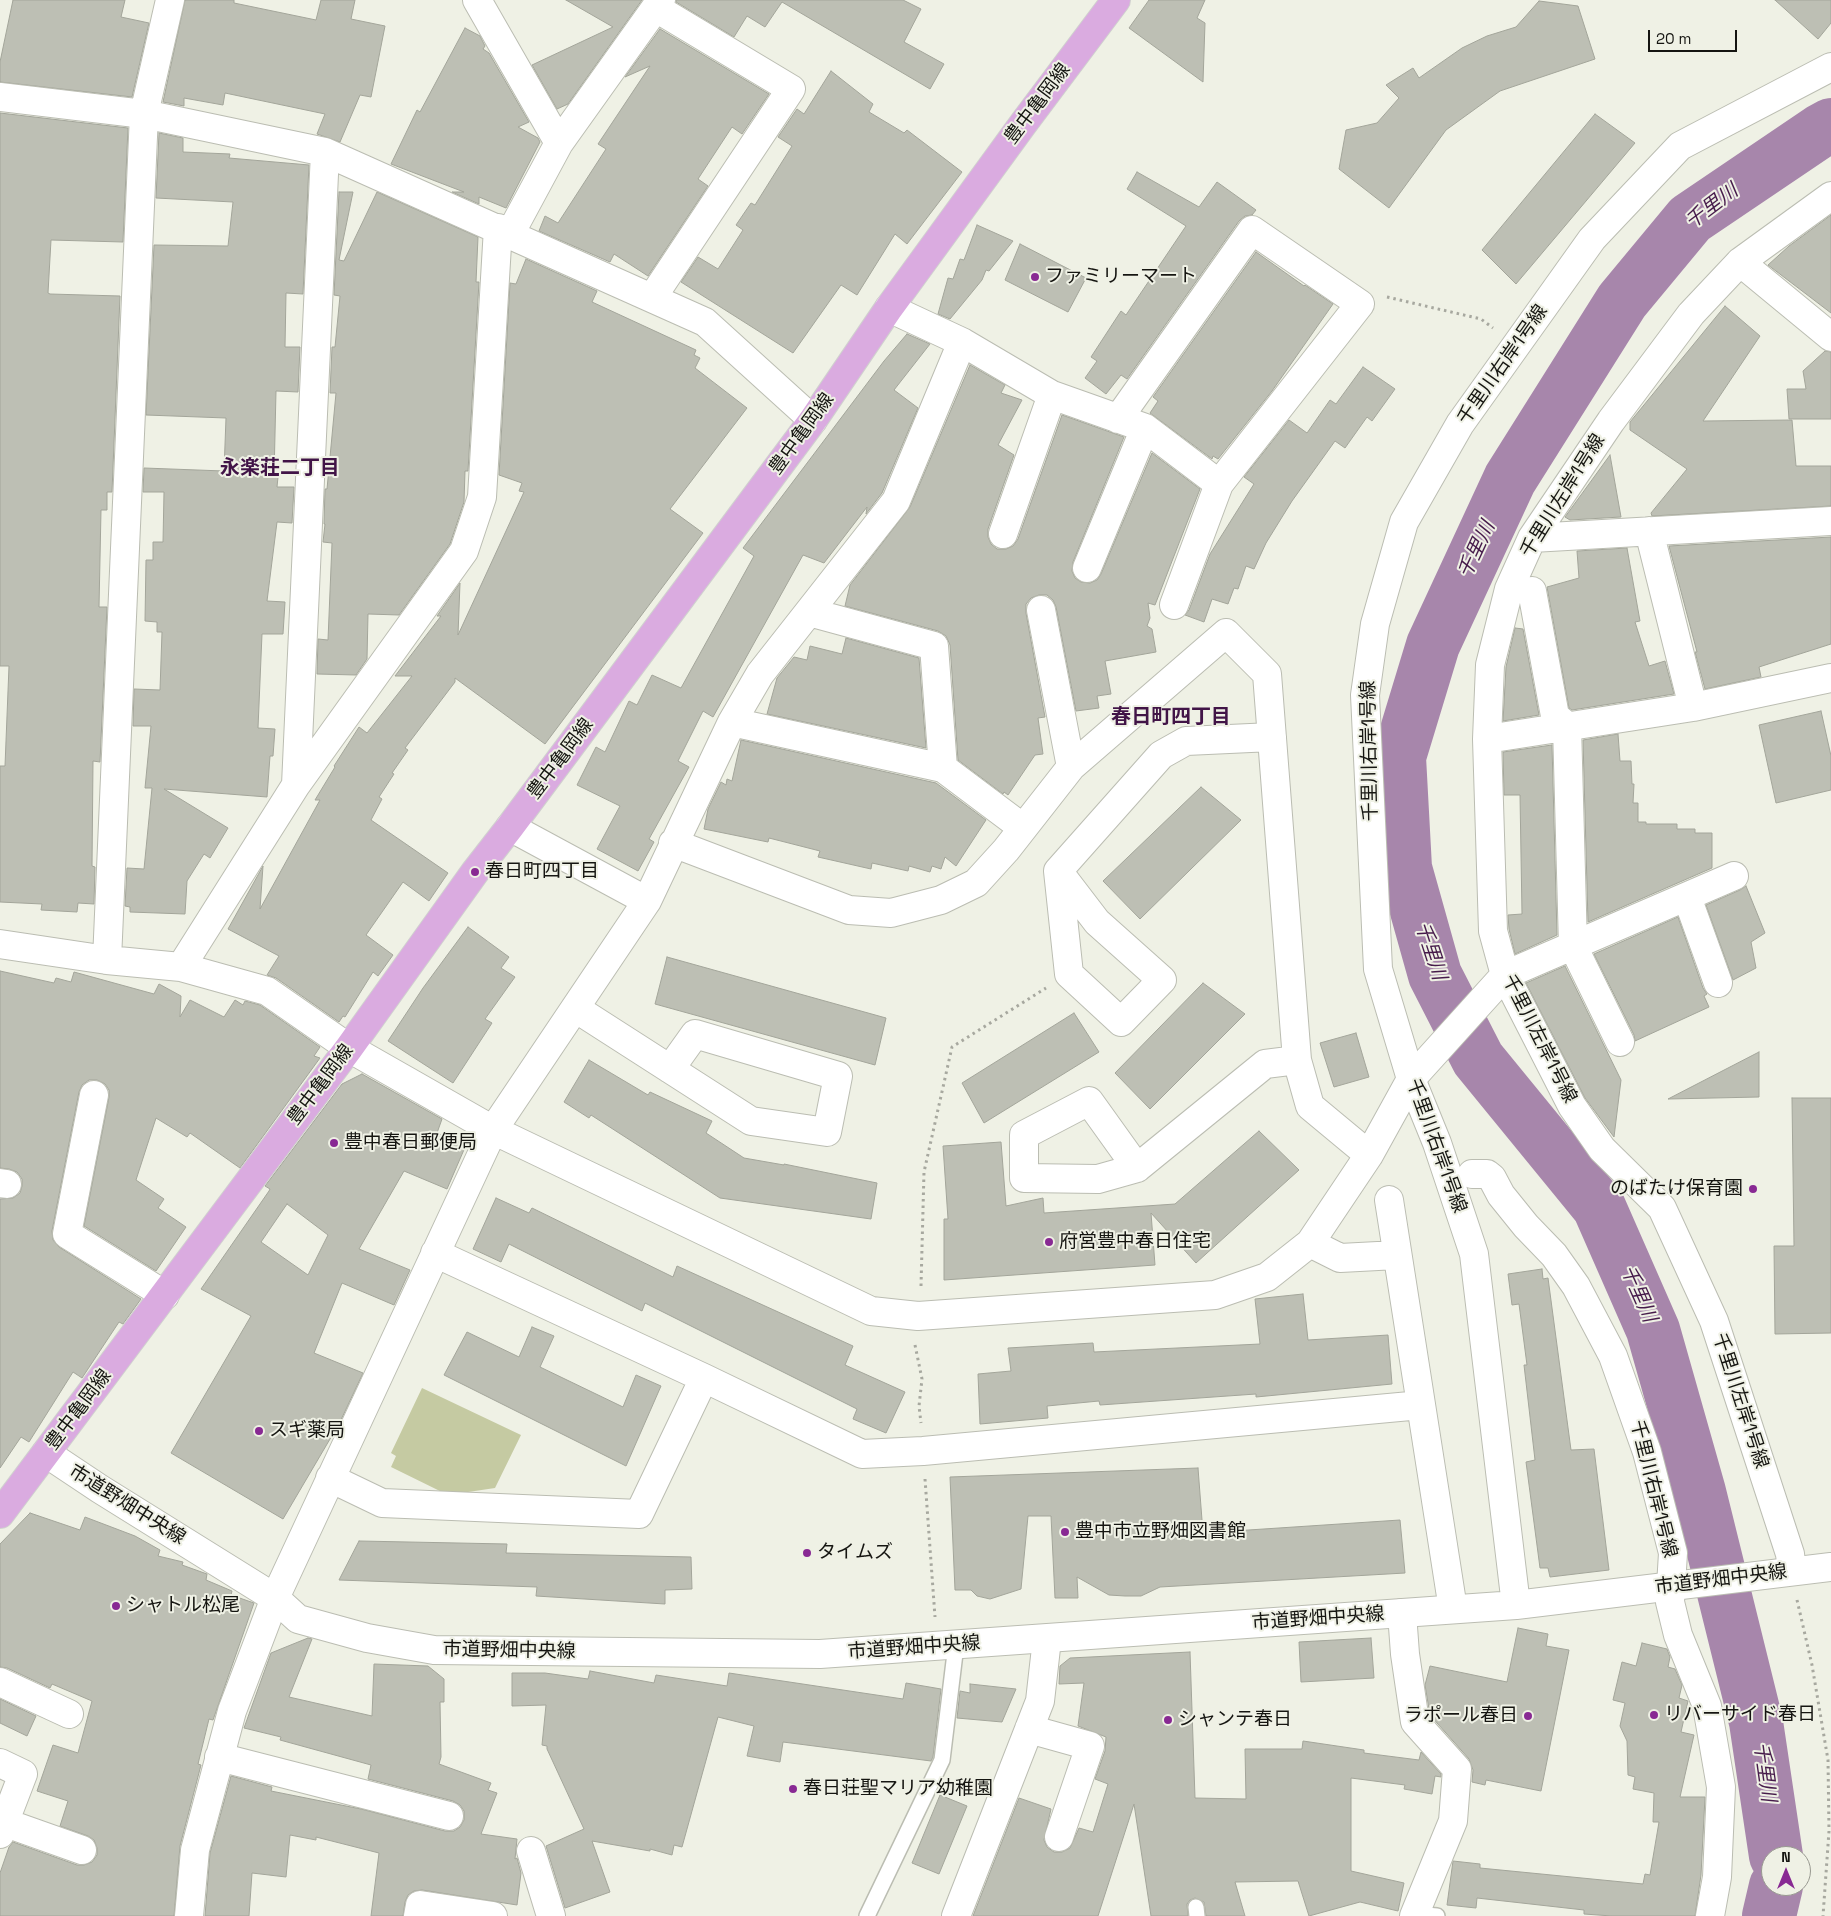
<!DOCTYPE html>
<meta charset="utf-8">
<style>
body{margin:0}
#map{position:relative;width:1831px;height:1916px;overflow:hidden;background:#eff1e5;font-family:"Space Grotesk",sans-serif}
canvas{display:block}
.north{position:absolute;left:1761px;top:1846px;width:50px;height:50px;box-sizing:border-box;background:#eff1e5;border:1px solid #989990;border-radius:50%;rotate:0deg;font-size:14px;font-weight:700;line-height:20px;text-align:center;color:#151511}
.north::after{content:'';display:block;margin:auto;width:18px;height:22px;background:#882993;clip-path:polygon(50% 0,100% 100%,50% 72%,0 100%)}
.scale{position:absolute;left:1648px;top:30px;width:89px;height:22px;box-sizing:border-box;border:2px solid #151511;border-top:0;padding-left:6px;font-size:15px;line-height:18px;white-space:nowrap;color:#151511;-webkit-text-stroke:4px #eff1e5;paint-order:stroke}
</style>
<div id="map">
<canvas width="1831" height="1916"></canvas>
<div class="north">N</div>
<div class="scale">20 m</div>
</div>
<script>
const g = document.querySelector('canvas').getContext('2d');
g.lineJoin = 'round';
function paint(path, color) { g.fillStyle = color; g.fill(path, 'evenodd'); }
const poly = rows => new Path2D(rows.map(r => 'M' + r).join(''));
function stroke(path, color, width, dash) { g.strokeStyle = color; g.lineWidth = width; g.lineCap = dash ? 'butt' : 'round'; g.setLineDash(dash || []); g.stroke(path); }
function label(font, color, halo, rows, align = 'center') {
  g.font = font + ' "Space Grotesk","Noto Sans JP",sans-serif'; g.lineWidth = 4; g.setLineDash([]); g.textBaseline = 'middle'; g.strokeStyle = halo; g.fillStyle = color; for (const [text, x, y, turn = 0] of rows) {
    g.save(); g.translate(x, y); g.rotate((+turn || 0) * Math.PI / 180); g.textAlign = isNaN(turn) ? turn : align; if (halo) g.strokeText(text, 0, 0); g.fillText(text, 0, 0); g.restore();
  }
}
paint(poly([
 [422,1388,521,1435,495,1488,448,1495,391,1467,396,1456,391,1453]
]), '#c5caa2');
stroke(poly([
 [1776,1856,1756,1722,1699,1492,1653,1330,1599,1207,1478,1059,1435,975,1405,868,1399,757,1433,645,1510,479,1622,301,1690,219,1820,131,1831,125],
 [1769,1916,1776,1886]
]), '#a786ab', 54);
const building = poly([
 [13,0,125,0,121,17,149,23,132,97,0,82,0,62,13,0],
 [185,0,234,0,234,3,316,20,321,0,355,0,351,19,385,26,371,97,360,95,340,142,317,134,325,114,225,93,223,105,184,98,184,106,163,102,185,0],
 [566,0,642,0,568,104,557,109,532,65,613,27,566,0],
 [676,0,903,0,921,9,904,42,944,64,930,89,782,2,765,27,747,16,734,37,676,2,676,0],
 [1149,0,1205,0,1197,18,1205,23,1203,82,1129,28,1149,0],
 [1775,0,1831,0,1831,23,1818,39,1775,0],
 [1539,1,1578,6,1595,59,1500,91,1446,130,1389,208,1339,169,1346,130,1377,123,1399,98,1386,85,1413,68,1419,78,1462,48,1487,36,1516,27,1539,1],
 [465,28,480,36,485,46,483,49,489,53,529,122,518,127,538,138,540,142,506,208,479,197,479,204,452,192,464,192,391,164,417,110,420,112,465,28],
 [660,29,769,94,742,134,732,127,698,179,708,186,648,276,614,254,610,262,539,231,545,216,558,223,606,149,598,144,650,66,625,77,660,29],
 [831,71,873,104,869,112,904,133,907,130,962,172,907,244,895,234,857,295,841,285,793,353,681,282,698,257,718,269,743,230,736,225,751,203,755,205,792,146,778,137,797,109,804,114,831,71],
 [0,113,128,128,123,242,51,240,48,293,50,294,120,296,112,492,107,492,107,510,101,510,99,607,107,607,100,762,93,761,92,866,95,867,94,904,78,903,77,912,41,910,42,904,0,902,0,766,5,766,9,666,0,666,0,113],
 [1595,114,1635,143,1516,284,1482,250,1595,114],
 [159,133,183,138,183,152,230,154,229,158,309,165,303,294,286,293,285,347,300,347,298,392,276,391,274,477,278,477,277,487,294,487,292,523,277,522,267,601,285,602,283,634,262,634,258,728,275,729,273,756,270,756,267,797,164,789,228,828,210,858,204,854,187,881,185,914,130,912,130,907,125,906,127,868,144,869,152,788,145,788,151,726,133,726,134,689,160,690,162,632,157,632,157,622,145,621,146,560,153,560,153,542,163,542,164,492,143,492,144,468,224,471,226,418,146,415,154,245,228,246,233,202,156,198,159,133],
 [1137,172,1199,207,1217,182,1256,210,1252,215,1245,216,1239,221,1127,379,1121,375,1106,394,1085,378,1097,361,1091,357,1121,311,1126,315,1186,226,1127,189,1137,172],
 [339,192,353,192,339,260,344,261,377,192,478,237,476,282,479,282,468,471,465,471,464,502,450,544,399,615,368,614,367,659,356,675,317,674,318,639,328,640,332,543,323,542,325,524,324,524,325,489,327,489,336,393,330,393,332,347,335,347,340,296,334,295,339,192],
 [1831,215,1831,313,1768,265,1789,246,1831,215],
 [977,225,1013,241,989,271,986,270,982,280,950,319,938,314,948,278,953,279,960,259,964,260,977,225],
 [1020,244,1086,278,1068,312,1005,280,1020,244],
 [1256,252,1304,286,1305,285,1333,304,1272,391,1218,459,1213,456,1212,459,1150,413,1158,401,1153,397,1256,252],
 [526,259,597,291,592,302,696,350,694,355,700,358,695,368,747,408,670,509,703,533,545,744,455,678,455,682,405,748,408,750,392,773,394,774,379,797,382,799,371,820,448,873,429,901,403,882,366,935,393,955,378,976,373,972,345,1017,343,1016,339,1022,276,978,267,975,279,956,228,929,263,866,260,909,320,800,315,800,335,767,334,766,359,727,367,733,412,676,395,676,441,616,437,616,460,583,458,635,524,492,519,491,522,483,499,475,510,283,516,284,526,259],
 [1725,306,1760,336,1703,421,1792,420,1796,466,1831,466,1831,506,1652,516,1651,513,1687,469,1630,430,1630,422,1725,306],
 [907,334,930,344,894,390,918,408,882,493,866,514,867,507,824,563,803,555,713,717,703,711,678,761,689,767,649,839,654,842,638,871,597,849,620,806,577,785,596,747,605,752,629,701,637,705,652,675,681,688,754,556,743,548,884,361,907,334],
 [1825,351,1831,352,1831,419,1789,419,1787,389,1806,389,1803,371,1825,351],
 [970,365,1005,385,1001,393,1022,400,998,445,1014,455,988,529,988,537,991,544,997,549,1006,549,1013,546,1018,539,1062,415,1124,437,1073,562,1072,571,1075,578,1081,582,1090,583,1097,580,1101,574,1152,453,1200,489,1155,605,1148,603,1150,618,1147,626,1152,629,1156,652,1105,661,1111,694,1097,696,1099,708,1076,711,1056,607,1053,600,1047,595,1039,595,1031,598,1026,604,1026,613,1045,717,1038,718,1043,754,1035,755,1008,795,1004,792,1003,794,958,760,950,645,946,636,938,631,845,606,850,585,910,507,970,365],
 [1363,367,1395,389,1372,421,1367,417,1345,448,1335,441,1292,501,1266,543,1254,569,1246,566,1238,589,1234,588,1228,604,1212,599,1204,622,1185,615,1189,610,1210,554,1254,484,1244,477,1289,420,1307,433,1330,400,1336,404,1363,367],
 [1610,455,1621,517,1570,520,1565,517,1610,455],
 [1831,537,1831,644,1759,667,1761,677,1705,689,1695,652,1697,652,1669,546,1831,537],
 [1627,548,1640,621,1635,622,1649,666,1665,661,1674,694,1572,710,1569,708,1547,587,1579,578,1577,551,1627,548],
 [1515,628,1523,629,1539,715,1503,721,1506,667,1515,628],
 [846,638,919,658,926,748,767,714,777,678,794,657,807,660,810,646,842,654,846,638],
 [1821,711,1831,756,1831,790,1776,803,1759,725,1821,711],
 [1618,734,1620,761,1631,761,1632,784,1634,784,1633,803,1638,803,1638,822,1646,822,1646,824,1677,824,1677,829,1695,829,1695,833,1712,833,1712,868,1588,922,1583,740,1618,734],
 [741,740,936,783,986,820,956,866,945,857,941,869,932,866,930,872,909,866,908,871,872,863,871,869,818,857,820,851,769,838,768,842,704,829,708,809,721,782,726,785,727,779,732,781,741,740],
 [1552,745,1557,935,1515,954,1509,929,1508,915,1522,914,1520,795,1504,795,1503,752,1552,745],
 [1201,787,1241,820,1140,919,1103,881,1201,787],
 [1746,886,1765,933,1751,942,1756,968,1733,980,1706,905,1740,890,1746,886],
 [1678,917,1703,988,1707,994,1704,996,1709,1007,1635,1041,1634,1035,1594,954,1678,917],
 [468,927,509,957,501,968,515,977,485,1019,492,1023,453,1083,388,1041,423,988,468,927],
 [667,957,886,1018,875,1065,655,1004,667,957],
 [1565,966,1621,1080,1614,1137,1585,1098,1526,983,1565,966],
 [0,971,54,983,56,978,71,982,74,972,154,994,159,984,181,996,180,1017,190,1000,224,1017,235,1000,243,1005,245,1001,260,1005,320,1047,314,1056,320,1058,240,1168,190,1133,187,1137,156,1118,136,1180,164,1199,158,1208,186,1227,156,1271,84,1226,109,1097,109,1090,105,1084,97,1080,89,1080,82,1085,79,1092,52,1231,53,1240,59,1247,141,1299,123,1324,119,1322,82,1378,73,1372,29,1442,21,1437,0,1468,0,1199,13,1198,20,1193,22,1186,22,1179,17,1172,9,1169,0,1168,0,971],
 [1203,983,1245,1014,1150,1109,1115,1073,1203,983],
 [1074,1013,1099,1052,984,1123,962,1083,1074,1013],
 [1356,1033,1369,1077,1334,1087,1320,1043,1356,1033],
 [1759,1052,1759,1097,1668,1099,1759,1052],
 [589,1060,648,1095,650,1092,712,1121,706,1133,744,1158,784,1165,784,1164,877,1183,871,1219,720,1198,591,1115,589,1118,564,1102,589,1060],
 [362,1074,442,1119,437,1133,466,1145,447,1189,404,1171,359,1249,410,1270,394,1305,342,1283,314,1353,363,1373,340,1422,283,1519,171,1453,251,1316,201,1289,269,1191,270,1189,265,1186,342,1084,362,1074],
 [287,1204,328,1235,308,1275,261,1242,287,1204],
 [1792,1098,1831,1098,1831,1333,1775,1334,1774,1246,1794,1246,1792,1098],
 [1259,1131,1299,1170,1196,1263,1151,1213,1155,1265,944,1280,944,1219,948,1219,943,1146,1001,1142,1006,1206,1043,1198,1044,1213,1175,1204,1259,1131],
 [496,1198,529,1213,532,1208,673,1277,677,1266,853,1346,845,1365,905,1392,886,1433,853,1419,857,1409,645,1303,642,1311,509,1244,501,1262,473,1249,496,1198],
 [1542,1269,1543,1279,1548,1278,1571,1450,1594,1449,1609,1570,1550,1577,1548,1568,1540,1568,1526,1462,1535,1460,1524,1365,1527,1365,1519,1304,1512,1305,1508,1274,1542,1269],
 [1303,1294,1308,1340,1388,1335,1392,1384,1256,1397,1256,1394,1100,1405,1099,1401,1047,1406,1048,1418,980,1424,978,1374,1011,1371,1008,1348,1093,1343,1094,1352,1260,1344,1255,1299,1303,1294],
 [532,1327,554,1336,540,1367,623,1407,636,1375,661,1386,626,1466,444,1375,467,1332,519,1357,532,1327],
 [1198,1468,1203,1533,1400,1520,1405,1573,1160,1587,1141,1596,1125,1596,1109,1595,1077,1577,1078,1598,1055,1598,1051,1516,1028,1516,1021,1589,990,1599,977,1596,971,1590,955,1590,950,1477,1198,1468],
 [30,1513,80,1530,85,1517,135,1536,160,1550,158,1556,183,1562,182,1565,207,1574,206,1580,232,1591,231,1595,254,1603,213,1720,209,1719,198,1764,201,1765,180,1846,174,1916,0,1916,0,1873,9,1847,13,1842,77,1865,84,1865,92,1862,97,1855,97,1848,94,1840,88,1836,60,1826,68,1801,37,1791,53,1745,78,1753,92,1701,52,1684,50,1688,7,1668,0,1667,0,1544,30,1513],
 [359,1541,507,1544,506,1553,691,1557,692,1589,665,1590,665,1604,536,1596,537,1587,339,1580,359,1541],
 [1518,1628,1548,1634,1546,1646,1569,1650,1541,1791,1486,1780,1485,1785,1472,1782,1473,1770,1469,1759,1430,1715,1425,1685,1430,1666,1507,1682,1518,1628],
 [308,1638,312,1639,289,1697,372,1716,374,1664,428,1666,444,1679,444,1702,440,1702,441,1757,439,1764,491,1783,488,1790,497,1793,481,1834,517,1839,515,1859,517,1858,521,1873,517,1905,422,1890,414,1891,408,1895,405,1902,403,1916,371,1916,379,1853,316,1837,316,1840,290,1835,286,1877,252,1873,249,1916,205,1916,210,1853,231,1776,272,1787,271,1791,361,1809,445,1831,454,1831,460,1827,464,1820,464,1811,460,1805,453,1801,368,1779,371,1765,280,1740,281,1737,244,1728,271,1653,308,1638],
 [1371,1638,1374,1678,1301,1682,1299,1642,1371,1638],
 [1642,1643,1667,1649,1670,1657,1668,1667,1675,1669,1682,1685,1679,1698,1688,1701,1681,1732,1694,1735,1680,1797,1705,1797,1701,1875,1695,1916,1612,1916,1584,1914,1584,1910,1477,1898,1476,1908,1447,1905,1453,1861,1480,1864,1480,1868,1643,1884,1645,1874,1650,1875,1659,1822,1653,1822,1654,1793,1633,1789,1635,1777,1628,1775,1627,1741,1620,1726,1625,1703,1613,1700,1622,1662,1636,1666,1642,1643],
 [1190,1652,1195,1798,1246,1799,1245,1749,1302,1749,1303,1741,1364,1750,1364,1753,1419,1760,1421,1752,1441,1774,1441,1777,1435,1776,1432,1794,1404,1789,1405,1785,1351,1778,1351,1871,1404,1883,1398,1911,1360,1902,1309,1916,1298,1881,1235,1882,1245,1916,1206,1916,1204,1902,1195,1898,1190,1900,1187,1904,1188,1916,1151,1916,1134,1804,1098,1916,973,1916,1019,1798,1051,1809,1044,1840,1047,1847,1054,1852,1062,1852,1070,1848,1079,1828,1093,1832,1108,1784,1095,1779,1105,1751,1106,1737,1078,1726,1084,1683,1059,1684,1060,1666,1070,1658,1190,1652],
 [590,1671,654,1683,656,1675,727,1686,729,1673,903,1699,906,1683,941,1689,933,1757,931,1761,783,1742,780,1762,747,1756,754,1726,718,1717,682,1847,674,1845,672,1855,650,1849,650,1851,592,1841,610,1892,565,1908,546,1846,584,1829,547,1749,547,1746,542,1745,546,1705,512,1706,512,1673,545,1673,588,1679,590,1671],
 [970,1684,1016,1689,1002,1722,957,1718,960,1691,970,1693,970,1684],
 [0,1699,36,1716,27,1736,0,1723,0,1699],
 [940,1795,967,1806,939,1874,912,1863,940,1795]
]);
paint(building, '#bdbfb4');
stroke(building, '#a3a59a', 1);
const service = poly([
 [1196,1907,1197,1916],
 [1415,1914,1437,1916],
 [867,1916,942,1760,956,1645]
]);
const minor = poly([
 [477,0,559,143],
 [0,97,144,114,325,152,705,322,813,420],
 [510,234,559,143,661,0],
 [1740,262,1831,337],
 [652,298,791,89,656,8],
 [889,308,962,342,1052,395,1145,428,1219,484],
 [1118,419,1252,230,1360,304,1219,484,1174,605],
 [1649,531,1693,707],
 [1003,534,1052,395],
 [1532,538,1831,521],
 [1087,568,1145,428],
 [1532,591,1555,716,1567,726,1573,946,1620,1042],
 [1041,610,1071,767],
 [809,612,934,646,943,768],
 [732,722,943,768,1023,828],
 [1487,739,1693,707,1831,678],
 [296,785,325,152],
 [510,827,647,901],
 [673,843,849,910,891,913,941,900,976,883,1006,850,1071,767,1226,633,1267,674,1297,1060,1310,1106,1369,1155],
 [1058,871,1069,974,1121,1022,1162,980,1097,922,1058,871,1161,755,1186,741,1272,737],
 [1687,897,1718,983],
 [0,944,107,960,181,967,267,991,349,1048,493,1130,871,1311,918,1316,1215,1295,1267,1277,1310,1243,1369,1155,1411,1079,1505,975,1734,876],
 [107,960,144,114,170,0],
 [181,967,296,785,464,551,482,497,498,228],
 [575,1008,751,1121,827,1132,838,1076,695,1034,670,1069],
 [94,1095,67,1234,165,1295],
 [1137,1168,1089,1101,1024,1135,1024,1178,1098,1179,1137,1168,1265,1064,1297,1060],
 [1472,1174,1487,1174,1492,1178,1501,1195,1526,1226,1554,1255,1576,1286,1613,1356,1647,1452,1673,1553,1670,1602,1678,1635,1707,1706,1721,1787,1717,1877,1710,1916],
 [0,1183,7,1184],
 [1389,1200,1453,1609],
 [1310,1243,1340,1258,1397,1255],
 [435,1253,704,1378,862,1454,923,1451,1421,1405],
 [330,1478,382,1503,639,1514,704,1378],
 [1792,1571,1790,1554,1714,1321,1662,1208,1602,1149,1572,1106,1505,975,1493,931,1487,739,1490,665,1509,589,1532,538,1611,421,1691,314,1740,262,1831,196],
 [1402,1613,1405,1654,1415,1722,1457,1769,1453,1821,1414,1916],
 [0,1682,69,1714],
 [1029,1729,1090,1746,1059,1837],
 [219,1757,449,1816],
 [0,1763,23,1774,0,1834],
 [3,1822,82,1850],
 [531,1851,551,1916],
 [189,1916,195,1850,232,1711,275,1598,493,1130,647,901,732,722,760,674,896,501,962,342],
 [418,1916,420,1905,493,1916],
 [956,1916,1040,1701,1047,1639]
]);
const tertiary = poly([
 [46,1453,100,1489,275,1598,298,1619,367,1638,434,1650,820,1654,1516,1605,1831,1567],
 [1516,1605,1474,1254,1437,1143,1411,1079,1378,969,1365,695,1375,624,1404,522,1460,424,1592,239,1680,146,1831,67]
]);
const primary = poly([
 [0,1514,349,1048,475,872,510,827,813,420,889,308,1023,124,1116,0]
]);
stroke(service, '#bbbdb2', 18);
stroke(minor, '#bbbdb2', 30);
stroke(tertiary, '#bbbdb2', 30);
stroke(primary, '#d0d0cf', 30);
stroke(poly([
 [1387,297,1481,319,1493,328],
 [921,1286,924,1172,952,1047,1046,988],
 [915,1345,922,1379,919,1406,921,1423],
 [925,1479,935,1617],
 [1797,1600,1812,1665,1828,1760,1829,1831,1823,1916]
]), '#a7a89f', 3, [2.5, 4]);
stroke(service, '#fff', 15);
stroke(minor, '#fff', 28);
stroke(tertiary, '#fff', 28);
stroke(primary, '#daabe0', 28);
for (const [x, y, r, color] of [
 [1035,277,5,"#882993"],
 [475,872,5,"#882993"],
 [334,1143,5,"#882993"],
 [1753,1189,5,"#882993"],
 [1049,1242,5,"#882993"],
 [259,1431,5,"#882993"],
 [1065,1532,5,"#882993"],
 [807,1553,5,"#882993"],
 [116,1606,5,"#882993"],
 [1654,1715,5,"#882993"],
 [1528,1716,5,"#882993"],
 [1168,1720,5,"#882993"],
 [793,1789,5,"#882993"]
]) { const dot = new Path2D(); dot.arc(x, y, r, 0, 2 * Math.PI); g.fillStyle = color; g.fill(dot); stroke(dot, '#eff1e5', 2); }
label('19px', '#151511', '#eff1e5', [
 ["豊中亀岡線",1038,104,-53],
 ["千里川右岸1号線",1503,365,-55],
 ["豊中亀岡線",802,434,-54],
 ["千里川左岸1号線",1563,496,-58],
 ["千里川右岸1号線",1370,751,-91],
 ["豊中亀岡線",561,759,-53],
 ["千里川左岸1号線",1539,1039,63],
 ["豊中亀岡線",321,1085,-53],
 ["千里川右岸1号線",1436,1146,70],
 ["千里川左岸1号線",1740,1401,72],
 ["豊中亀岡線",79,1410,-53],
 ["千里川右岸1号線",1653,1489,76],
 ["市道野畑中央線",127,1505,32],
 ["市道野畑中央線",1721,1580,-7],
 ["市道野畑中央線",1318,1619,-4],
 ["市道野畑中央線",914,1648,-4],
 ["市道野畑中央線",509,1651,1]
]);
label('19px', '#151511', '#eff1e5', [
 ["ファミリーマート",1045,277],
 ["春日町四丁目",485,872],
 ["豊中春日郵便局",344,1143],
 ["のばたけ保育園",1743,1189,"right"],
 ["府営豊中春日住宅",1059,1242],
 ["スギ薬局",269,1431],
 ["豊中市立野畑図書館",1075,1532],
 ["タイムズ",817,1553],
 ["シャトル松尾",126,1606],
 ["リバーサイド春日",1664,1715],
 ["ラポール春日",1518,1716,"right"],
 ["シャンテ春日",1178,1720],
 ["春日荘聖マリア幼稚園",803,1789]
], 'left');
label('italic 20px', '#461b4b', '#eff1e5', [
 ["千里川",1712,207,-37],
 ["千里川",1477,550,-65],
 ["千里川",1430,951,72],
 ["千里川",1638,1294,66],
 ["千里川",1764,1772,82]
]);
label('bold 20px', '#411447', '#eff1e5', [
 ["永楽荘二丁目",280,469],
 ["春日町四丁目",1171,718]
]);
</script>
